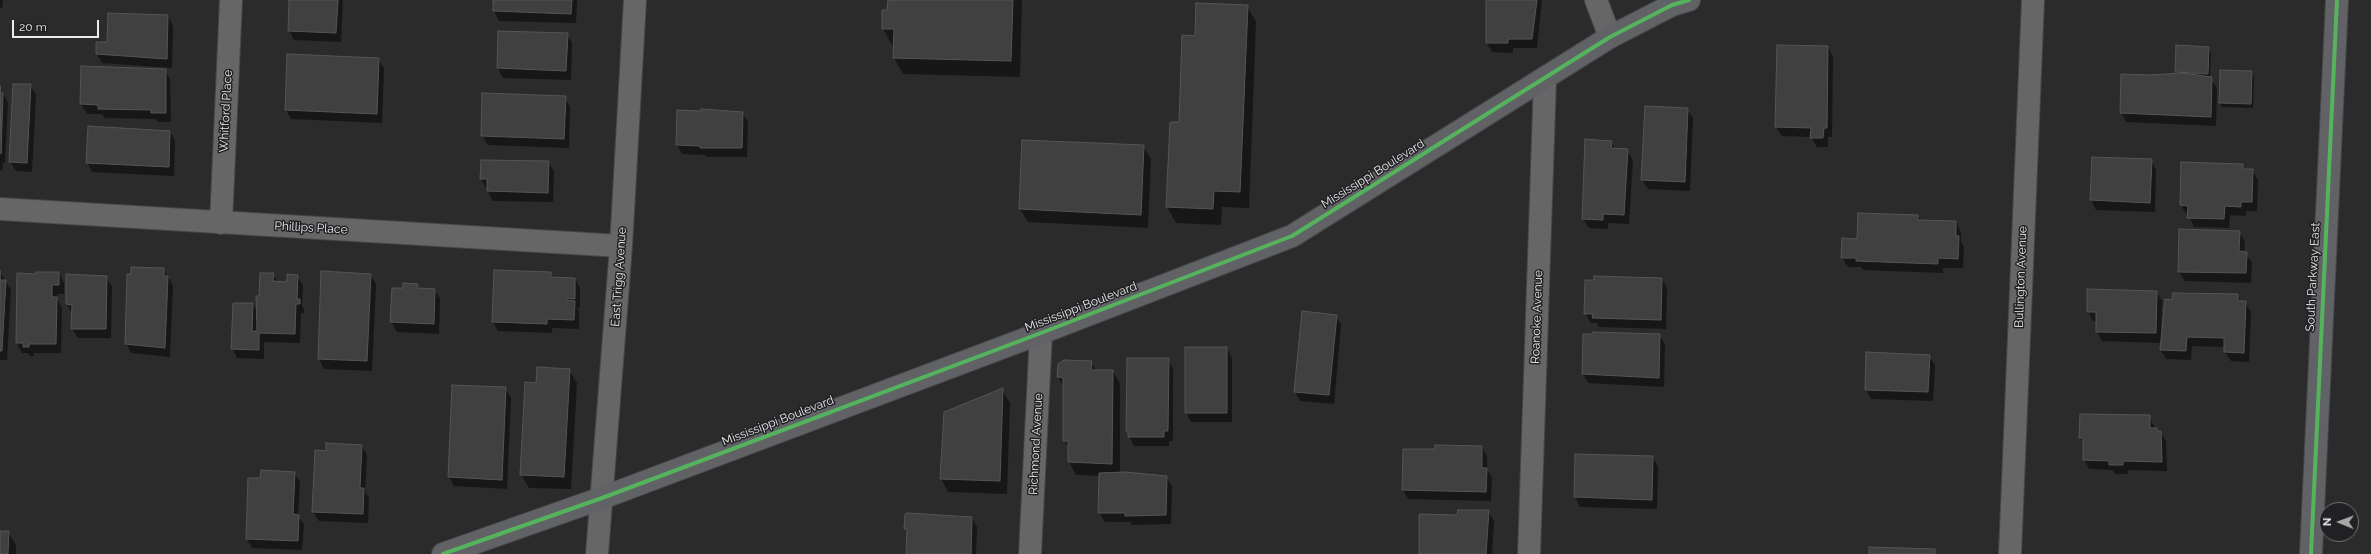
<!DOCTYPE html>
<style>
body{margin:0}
#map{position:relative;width:2371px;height:554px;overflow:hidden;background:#2b2b2c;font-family:Raleway,sans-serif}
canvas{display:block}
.north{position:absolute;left:2319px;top:502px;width:40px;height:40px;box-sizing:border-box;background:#212023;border:1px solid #727174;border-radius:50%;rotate:271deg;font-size:11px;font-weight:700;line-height:16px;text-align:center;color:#ecebed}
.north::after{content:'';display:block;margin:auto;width:14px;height:18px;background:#a8a8a9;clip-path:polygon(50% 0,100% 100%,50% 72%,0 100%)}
.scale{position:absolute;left:12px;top:20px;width:87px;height:18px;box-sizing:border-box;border:2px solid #ecebed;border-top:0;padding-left:5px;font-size:12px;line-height:14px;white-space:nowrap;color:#ecebed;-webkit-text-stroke:3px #212023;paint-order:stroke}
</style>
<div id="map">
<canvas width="2371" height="554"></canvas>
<div class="north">N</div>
<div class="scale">20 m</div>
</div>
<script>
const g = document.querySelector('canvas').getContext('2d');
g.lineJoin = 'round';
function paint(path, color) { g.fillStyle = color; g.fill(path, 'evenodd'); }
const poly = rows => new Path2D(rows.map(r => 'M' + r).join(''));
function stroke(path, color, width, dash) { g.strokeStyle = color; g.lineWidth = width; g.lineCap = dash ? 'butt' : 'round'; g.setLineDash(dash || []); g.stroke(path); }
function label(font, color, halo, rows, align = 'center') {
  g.font = font + ' Raleway,sans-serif'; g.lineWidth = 3; g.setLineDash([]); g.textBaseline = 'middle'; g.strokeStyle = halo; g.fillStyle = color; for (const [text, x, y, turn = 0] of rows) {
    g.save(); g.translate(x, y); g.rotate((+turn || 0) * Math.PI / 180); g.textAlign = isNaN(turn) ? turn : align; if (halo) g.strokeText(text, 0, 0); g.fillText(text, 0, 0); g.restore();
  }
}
paint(poly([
 [0,0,3,0,2,8,0,8],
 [290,0,343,0,341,42,294,40,289,30],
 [494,0,577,0,576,23,499,21,494,11],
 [889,0,1022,0,1020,77,903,74,894,58,894,45,892,45,883,29,888,11],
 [1487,0,1542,0,1537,48,1513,48,1513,53,1492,52,1487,43],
 [1247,6,1256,22,1249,208,1222,207,1221,225,1176,223,1167,207,1196,37],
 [168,16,173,26,172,68,102,63,97,54],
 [499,32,567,34,572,43,571,80,503,78,498,68],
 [1828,47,1833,57,1832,137,1828,137,1828,147,1817,147,1811,137,1782,136,1776,127],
 [2208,48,2211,52,2210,78,2217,88,2216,126,2126,122,2121,112,2151,76,2178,74,2176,72],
 [378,59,384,68,382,123,291,119,286,110],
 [82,67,165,70,170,79,171,122,158,122,156,119,105,118,102,114,87,114,81,104],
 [2252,72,2254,77,2253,108,2222,107,2220,103],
 [30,85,36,95,32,172,16,171,10,162],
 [0,87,8,103,5,163,3,163,2,171,0,170],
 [565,97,570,107,569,148,488,145,482,136],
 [1687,109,1693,118,1690,191,1648,189,1642,180],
 [702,112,742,113,748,122,747,157,707,157,705,155,682,154,677,145],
 [170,132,175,141,174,176,92,172,87,162],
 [1023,141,1143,146,1151,159,1148,228,1028,222,1020,209],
 [1611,142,1616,150,1627,150,1633,160,1629,224,1608,223,1608,229,1589,228,1583,219],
 [2093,158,2151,160,2156,170,2155,212,2096,210,2091,200],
 [549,162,554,172,553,202,493,201,481,179],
 [2242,165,2245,170,2252,170,2258,180,2257,211,2246,211,2246,216,2230,215,2229,228,2194,227,2188,214,2186,214,2181,205],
 [1918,216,1921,221,1956,222,1961,232,1961,242,1964,247,1963,268,1943,268,1943,273,1863,270,1861,267,1848,267,1842,257,1857,240],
 [2239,232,2245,242,2244,253,2252,262,2251,283,2185,281,2179,272],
 [164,269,173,286,170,357,131,353,126,343],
 [0,272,11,290,7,360,0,360],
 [322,272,371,275,376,284,372,371,324,369,319,359],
 [59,273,64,283,64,294,57,294,57,299,62,308,61,353,34,353,34,356,30,356,28,353,22,353,17,343,18,274],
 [550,273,553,278,575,279,580,288,580,308,577,308,579,311,579,329,552,328,552,333,498,331,493,322],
 [273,274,278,283,288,283,297,276,303,285,302,305,305,313,301,313,300,343,264,342,264,359,237,358,232,348,253,304,258,313,260,297],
 [67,275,106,277,112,286,111,338,78,338,72,329,72,314,67,304],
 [1662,279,1667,288,1666,329,1599,327,1597,323,1591,323,1585,313],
 [417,285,420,289,435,290,440,299,439,334,397,332,391,322,393,289,404,289],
 [2156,292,2162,301,2161,330,2163,330,2173,301,2237,295,2241,302,2245,302,2251,312,2249,362,2231,361,2225,352,2225,347,2192,346,2191,360,2166,359,2161,350,2161,343,2102,341,2097,331,2097,321,2093,321,2088,311],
 [1336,316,1341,325,1334,404,1300,401,1295,392],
 [1659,335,1665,344,1664,387,1588,383,1583,374],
 [1227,348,1232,358,1232,422,1191,422,1186,412],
 [1929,356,1935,365,1933,401,1871,399,1866,390],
 [1168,359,1173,369,1173,441,1169,441,1169,446,1134,446,1127,431],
 [1091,362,1096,371,1113,371,1120,384,1120,474,1166,477,1172,486,1171,524,1132,525,1130,522,1105,522,1099,512,1100,476,1076,475,1069,462,1069,449,1064,440,1064,387,1058,377],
 [569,370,577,383,571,489,529,488,521,474,537,384],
 [453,386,505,388,511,398,507,489,454,486,449,477],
 [1002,390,1010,403,1007,494,948,492,941,478],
 [2149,416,2155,429,2160,432,2166,441,2167,471,2128,470,2128,474,2115,474,2113,470,2089,469,2084,459,2084,444,2080,438],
 [362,446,367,455,365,492,369,498,368,523,319,521,313,512,327,452],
 [1482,447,1487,457,1487,469,1492,478,1491,501,1408,499,1403,490,1436,450],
 [1576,455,1653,457,1658,467,1657,509,1580,507,1575,497],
 [294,473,300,482,298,516,304,525,302,550,252,548,247,539],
 [1488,511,1494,521,1492,554,1420,554,1458,516],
 [906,515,963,516,964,518,972,518,977,527,976,554,907,554],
 [0,532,8,532,16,545,16,554,0,554]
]), '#0007');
const building = poly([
 [289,0,338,0,336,33,288,31,289,0],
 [493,0,572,0,571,14,493,11,493,0],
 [888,0,1013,0,1011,61,893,58,894,29,882,29,882,10,887,10,888,0],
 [1486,0,1537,0,1532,39,1508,39,1508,43,1486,43,1486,0],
 [1196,3,1248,5,1240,192,1214,191,1213,209,1166,207,1170,122,1179,122,1182,35,1195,36,1196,3],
 [108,13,168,15,167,59,96,54,96,42,107,42,108,13],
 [498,31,568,33,566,71,497,68,498,31],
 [1777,45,1828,46,1827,128,1824,128,1823,138,1810,138,1811,128,1775,127,1777,45],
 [2176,45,2209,47,2208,74,2175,72,2176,45],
 [287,54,379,58,377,114,285,110,287,54],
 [81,66,166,69,166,113,151,113,151,110,98,109,98,105,80,104,81,66],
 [2220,70,2252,71,2251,104,2219,103,2220,70],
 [2182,73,2212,77,2211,117,2120,113,2121,74,2151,75,2182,73],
 [13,84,31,84,27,163,9,162,13,84],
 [0,86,1,93,3,93,1,154,0,86],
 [482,93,566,96,564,139,481,136,482,93],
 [1645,106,1688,108,1685,182,1641,180,1645,106],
 [701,109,743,112,742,148,700,148,700,146,676,145,677,110,701,111,701,109],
 [88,126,170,131,169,167,86,163,88,126],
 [1585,139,1612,141,1611,148,1628,149,1624,215,1603,214,1603,220,1582,219,1585,139],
 [1022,140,1144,145,1141,215,1019,209,1022,140],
 [2092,157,2152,159,2150,203,2090,200,2092,157],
 [481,160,549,161,548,193,487,191,487,179,480,179,481,160],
 [2181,162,2243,164,2243,169,2253,169,2252,202,2241,202,2241,207,2225,206,2224,219,2187,218,2188,206,2180,205,2181,162],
 [1858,213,1918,215,1918,220,1956,221,1956,236,1959,236,1958,259,1938,258,1938,264,1856,261,1856,258,1841,258,1842,238,1857,239,1858,213],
 [2179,229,2240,231,2239,251,2247,252,2246,273,2178,272,2179,229],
 [131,267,164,268,164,276,168,276,165,348,125,344,127,274,131,274,131,267],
 [494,270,551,272,551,277,575,278,575,299,567,298,567,300,575,301,574,320,547,319,547,324,492,322,494,270],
 [0,271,0,280,6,280,2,351,0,351,0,271],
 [321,271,371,274,367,361,318,359,321,271],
 [36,272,59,272,59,285,52,285,52,297,57,297,56,344,29,344,29,347,23,347,23,343,16,343,17,273,36,274,36,272],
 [260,273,274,273,273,281,287,282,287,274,298,275,297,299,300,299,300,304,296,304,295,334,259,333,259,350,231,349,233,303,253,303,252,331,257,331,256,296,259,296,260,273],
 [66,274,107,276,106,329,71,329,72,305,66,304,66,274],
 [1594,276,1662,278,1661,320,1592,318,1593,314,1584,314,1585,280,1594,280,1594,276],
 [403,283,418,284,417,288,435,289,434,324,390,322,392,288,403,288,403,283],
 [2087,289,2157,291,2156,333,2096,332,2096,312,2087,312,2087,289],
 [2173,293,2238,294,2238,301,2246,301,2244,353,2224,352,2224,338,2187,337,2186,351,2160,350,2165,299,2172,300,2173,293],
 [1302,311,1337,315,1329,395,1294,392,1302,311],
 [1593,332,1660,334,1659,378,1582,374,1583,334,1593,334,1593,332],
 [1185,347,1227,347,1227,413,1185,413,1185,347],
 [1866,352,1930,355,1928,392,1865,390,1866,352],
 [1127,358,1169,358,1168,431,1164,431,1164,437,1128,437,1128,431,1126,431,1127,358],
 [1064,360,1092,361,1091,370,1113,370,1112,464,1068,462,1068,441,1063,441,1063,378,1057,377,1058,364,1064,360],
 [537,367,570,369,564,477,520,475,525,382,536,383,537,367],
 [452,385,506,387,502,480,448,477,452,385],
 [1003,388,1000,481,940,479,944,412,1003,388],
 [2080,414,2150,415,2150,428,2157,428,2157,431,2161,431,2162,462,2123,461,2123,465,2109,465,2109,461,2083,460,2083,438,2079,438,2080,414],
 [326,443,362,445,360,488,364,488,363,514,312,512,315,450,326,451,326,443],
 [1435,445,1482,446,1482,468,1487,468,1486,492,1402,490,1403,449,1435,449,1435,445],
 [1575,454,1653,456,1652,500,1574,497,1575,454],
 [261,470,295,472,293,514,299,515,298,541,246,539,248,478,260,478,261,470],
 [1125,472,1167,476,1166,515,1125,516,1125,513,1098,513,1099,473,1125,472],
 [1458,510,1489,510,1486,554,1419,554,1419,514,1457,515,1458,510],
 [908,513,972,517,971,554,906,554,907,529,904,529,905,514,908,513],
 [0,531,9,531,8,554,0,554,0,531],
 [1869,547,1935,549,1935,554,1869,554,1869,547]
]);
paint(building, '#404041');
stroke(building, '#555556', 1);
const minor = poly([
 [1596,0,1610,37],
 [0,209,621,246],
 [221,223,231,0],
 [1030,554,1041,333],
 [1529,554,1545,79],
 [2010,554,2033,0]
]);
const tertiary = poly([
 [597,554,621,246,635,0]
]);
const secondary = poly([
 [443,554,602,498,1041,333,1292,236,1610,37,1672,5,1689,0],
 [2311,554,2337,0]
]);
stroke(minor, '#474748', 24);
stroke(tertiary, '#474748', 24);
stroke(secondary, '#474748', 24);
stroke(minor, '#666667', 22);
stroke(tertiary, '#666667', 22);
stroke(secondary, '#616265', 22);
stroke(poly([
 [443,554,602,498,1041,333,1292,236,1610,37,1672,5,1689,0],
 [2311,554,2337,0]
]), '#56b35d', 4);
label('12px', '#ecebed', '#212023', [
 ["Whitford Place",226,111,-87],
 ["Mississippi Boulevard",1373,174,-32],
 ["Phillips Place",311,228,3],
 ["East Trigg Avenue",619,277,-86],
 ["Bullington Avenue",2021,277,-88],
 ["South Parkway East",2313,277,-87],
 ["Mississippi Boulevard",1081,307,-21],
 ["Roanoke Avenue",1537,317,-88],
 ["Mississippi Boulevard",778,421,-21],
 ["Richmond Avenue",1036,444,-87]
]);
</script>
